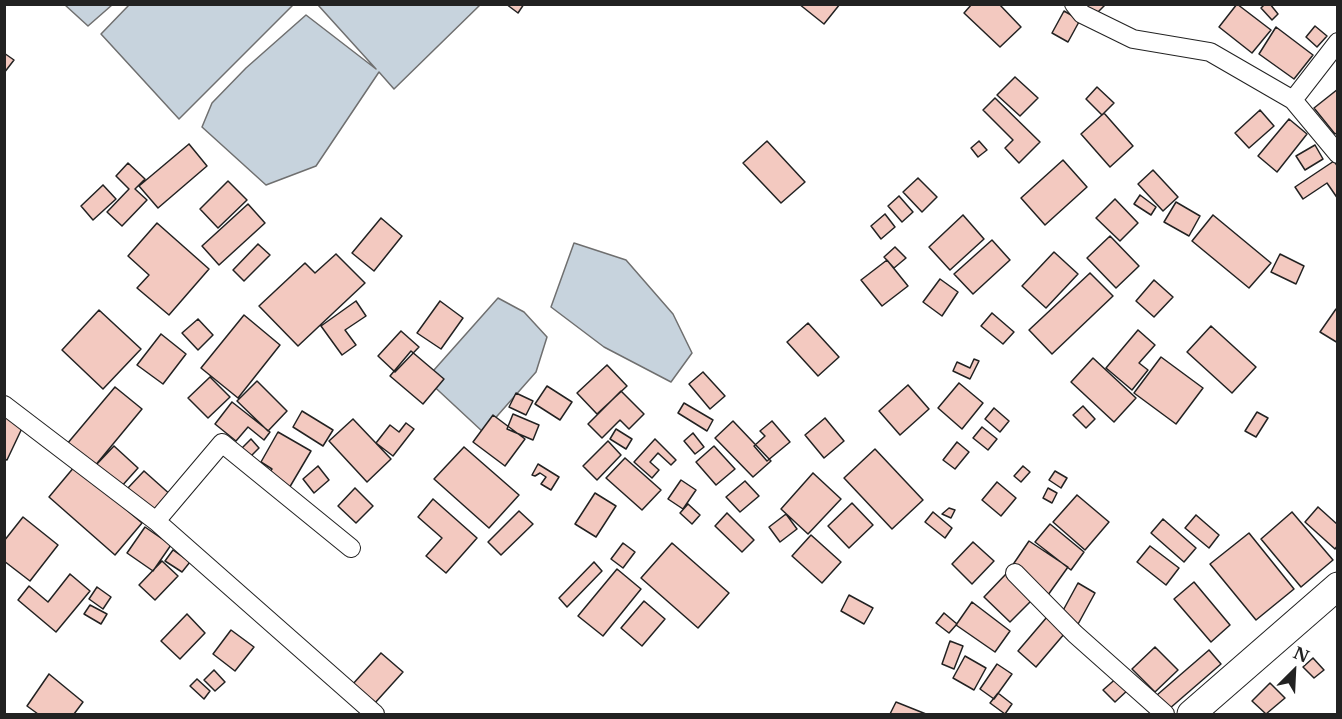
<!DOCTYPE html>
<style>
body{margin:0}
#map{position:relative;width:1342px;height:719px;overflow:hidden;background:#fff;font-family:"Libre Baskerville",serif}
canvas{display:block}
.frame{position:absolute;inset:0;border:6px solid #222;pointer-events:none}
.north{position:absolute;left:1264px;top:641px;width:60px;height:60px;-webkit-text-stroke:4px #fff;paint-order:stroke;rotate:24deg;font-size:16px;font-weight:700;line-height:24px;text-align:center;color:#222}
.north::after{content:'';display:block;margin:auto;width:21px;height:27px;background:#222;clip-path:polygon(50% 0,100% 100%,50% 72%,0 100%)}
</style>
<div id="map">
<canvas width="1342" height="719"></canvas>
<div class="frame"></div>
<div class="north">N</div>
</div>
<script>
const g = document.querySelector('canvas').getContext('2d');
g.lineJoin = 'round';
function paint(path, color) { g.fillStyle = color; g.fill(path, 'evenodd'); }
const poly = rows => new Path2D(rows.map(r => 'M' + r).join(''));
function stroke(path, color, width, dash) { g.strokeStyle = color; g.lineWidth = width; g.lineCap = dash ? 'butt' : 'round'; g.setLineDash(dash || []); g.stroke(path); }
const water = poly([
 [65,5,112,5,88,26,65,5],
 [129,5,129,4,293,5,179,119,101,34,129,5],
 [318,5,480,5,394,89,379,72,316,166,266,185,202,127,212,103,246,68,306,15,376,69,318,5],
 [574,243,626,260,673,314,692,353,671,382,604,347,551,307,574,243],
 [498,298,524,312,547,337,536,372,483,432,426,379,498,298]
]);
paint(water, '#c7d3dd');
stroke(water, '#6f6f6f', 1.5);
const building = poly([
 [506,4,524,4,518,13,506,4],
 [799,4,840,4,824,24,799,4],
 [972,4,999,4,1021,27,1000,47,964,13,972,4],
 [1084,4,1106,4,1095,15,1084,4],
 [1237,4,1271,30,1252,53,1219,27,1237,4],
 [1265,4,1270,4,1278,14,1272,20,1261,8,1265,4],
 [1064,11,1080,20,1068,42,1052,33,1064,11],
 [1315,26,1327,36,1317,47,1306,37,1315,26],
 [1276,27,1313,55,1294,79,1259,54,1276,27],
 [4,53,14,60,4,73,4,53],
 [1015,77,1038,98,1020,116,997,95,1015,77],
 [1097,87,1114,103,1102,115,1086,99,1097,87],
 [1338,89,1338,132,1335,134,1314,108,1338,89],
 [995,98,1040,142,1019,163,1005,148,1013,140,983,110,995,98],
 [1260,110,1274,126,1249,148,1235,133,1260,110],
 [1104,113,1133,146,1110,167,1081,134,1104,113],
 [1289,119,1307,134,1277,172,1258,156,1289,119],
 [767,141,805,182,781,203,743,163,767,141],
 [979,141,987,150,978,157,971,148,979,141],
 [189,144,207,166,158,208,139,186,189,144],
 [1315,145,1323,159,1305,170,1296,156,1315,145],
 [1063,160,1087,187,1045,225,1021,198,1063,160],
 [1334,161,1338,167,1338,199,1327,183,1303,199,1295,187,1334,161],
 [128,163,145,179,135,189,147,200,122,226,107,212,129,189,116,176,128,163],
 [1153,170,1178,197,1163,211,1138,184,1153,170],
 [918,178,937,197,922,212,903,192,918,178],
 [228,181,247,200,218,228,200,209,228,181],
 [103,185,116,199,93,220,81,206,103,185],
 [1140,195,1156,207,1151,215,1134,204,1140,195],
 [899,196,913,212,902,222,888,206,899,196],
 [1115,199,1138,223,1120,241,1096,218,1115,199],
 [1176,202,1200,216,1189,236,1164,222,1176,202],
 [248,204,265,223,219,265,202,246,248,204],
 [885,214,895,227,881,239,871,226,885,214],
 [963,215,984,239,950,270,929,247,963,215],
 [1213,215,1271,263,1249,288,1192,241,1213,215],
 [381,218,402,236,374,271,352,253,381,218],
 [157,223,209,269,169,315,137,288,149,275,128,256,157,223],
 [1110,236,1139,266,1116,288,1087,258,1110,236],
 [992,240,1010,260,973,294,954,274,992,240],
 [258,244,270,255,244,281,233,270,258,244],
 [895,247,906,258,894,268,884,257,895,247],
 [1054,252,1078,274,1046,308,1022,286,1054,252],
 [336,254,365,283,298,346,259,306,305,263,315,273,336,254],
 [1280,254,1304,266,1296,284,1271,272,1280,254],
 [887,260,908,286,882,306,861,280,887,260],
 [1090,273,1113,296,1052,354,1029,330,1090,273],
 [940,279,958,292,942,316,923,302,940,279],
 [1154,280,1173,297,1154,317,1136,301,1154,280],
 [356,301,366,316,345,330,356,345,342,355,321,326,356,301],
 [440,301,463,318,441,349,417,333,440,301],
 [1336,309,1338,310,1338,343,1320,332,1336,309],
 [99,310,141,349,103,389,62,350,99,310],
 [992,313,1014,332,1003,344,981,326,992,313],
 [244,315,280,345,238,398,201,368,244,315],
 [198,319,213,335,198,350,182,333,198,319],
 [808,323,839,357,818,376,787,342,808,323],
 [1211,326,1256,367,1232,393,1187,352,1211,326],
 [1138,330,1155,345,1139,363,1148,370,1132,390,1106,368,1138,330],
 [401,331,419,347,395,372,378,356,401,331],
 [161,334,186,354,163,384,137,365,161,334],
 [411,351,444,379,423,404,390,376,411,351],
 [1161,357,1203,388,1176,424,1134,393,1161,357],
 [1093,358,1136,398,1114,422,1071,382,1093,358],
 [974,359,979,361,970,379,953,371,957,362,970,368,974,359],
 [607,365,627,386,597,414,577,393,607,365],
 [703,372,725,396,710,409,689,384,703,372],
 [210,377,230,397,208,418,188,398,210,377],
 [257,381,287,411,268,431,237,401,257,381],
 [959,383,983,403,962,429,938,408,959,383],
 [908,385,929,409,900,435,879,411,908,385],
 [547,386,572,402,560,420,535,404,547,386],
 [115,387,142,409,94,467,67,444,115,387],
 [621,391,644,414,629,429,620,420,602,438,588,424,621,391],
 [516,393,533,401,526,415,509,407,516,393],
 [232,402,270,432,264,440,248,427,236,441,215,424,232,402],
 [684,403,713,420,707,431,678,413,684,403],
 [1083,406,1095,419,1086,428,1073,415,1083,406],
 [994,408,1009,421,1000,432,985,419,994,408],
 [302,411,333,430,323,446,293,427,302,411],
 [1257,412,1268,418,1256,437,1245,431,1257,412],
 [4,414,24,424,7,460,4,459,4,414],
 [513,414,539,425,533,440,507,429,513,414],
 [493,415,525,439,505,466,473,442,493,415],
 [825,418,844,441,824,458,805,435,825,418],
 [353,419,391,459,367,482,329,441,353,419],
 [733,421,771,461,753,477,715,438,733,421],
 [772,421,790,442,767,461,754,446,765,436,760,431,772,421],
 [406,423,414,429,393,456,376,443,390,425,399,432,406,423],
 [982,427,997,439,988,450,973,438,982,427],
 [616,429,632,439,626,449,610,439,616,429],
 [278,432,311,451,288,490,266,477,272,469,261,462,278,432],
 [693,433,704,447,695,454,684,441,693,433],
 [251,439,259,448,248,459,239,451,251,439],
 [655,439,676,460,671,465,658,453,650,462,659,470,652,478,634,462,655,439],
 [608,441,621,455,597,480,583,466,608,441],
 [957,442,969,452,955,469,943,460,957,442],
 [114,446,138,468,121,487,96,465,114,446],
 [714,446,735,469,716,485,696,462,714,446],
 [464,447,519,495,489,528,434,479,464,447],
 [875,449,923,500,892,529,844,478,875,449],
 [625,458,661,490,642,510,606,478,625,458],
 [538,464,559,477,551,490,541,484,546,477,540,473,535,476,532,475,538,464],
 [75,466,142,523,115,555,49,497,75,466],
 [318,466,329,480,314,493,303,479,318,466],
 [1023,466,1030,472,1021,482,1014,476,1023,466],
 [144,471,172,496,155,515,127,489,144,471],
 [1055,471,1067,478,1061,488,1049,480,1055,471],
 [813,473,841,499,808,534,781,509,813,473],
 [681,480,696,490,683,509,668,499,681,480],
 [745,481,759,496,740,512,726,497,745,481],
 [997,482,1016,498,1001,516,982,500,997,482],
 [355,488,373,506,356,523,338,506,355,488],
 [1048,488,1057,493,1052,503,1043,498,1048,488],
 [595,493,616,506,596,537,575,524,595,493],
 [1077,495,1109,522,1085,550,1053,522,1077,495],
 [433,499,477,538,446,573,426,556,442,538,418,517,433,499],
 [852,503,873,525,849,548,828,526,852,503],
 [688,504,700,515,692,524,680,513,688,504],
 [1318,507,1338,525,1338,545,1335,549,1305,522,1318,507],
 [949,508,955,510,951,518,942,514,949,508],
 [519,511,533,524,501,555,488,542,519,511],
 [933,512,952,528,945,538,925,522,933,512],
 [1292,512,1333,560,1301,587,1261,539,1292,512],
 [727,513,754,540,742,552,715,526,727,513],
 [786,514,797,529,780,542,769,527,786,514],
 [1196,515,1219,535,1209,548,1185,528,1196,515],
 [23,517,58,545,30,581,4,561,4,541,23,517],
 [1163,519,1196,548,1184,562,1151,533,1163,519],
 [1050,524,1084,552,1071,570,1035,542,1050,524],
 [145,527,171,545,153,571,127,553,145,527],
 [1249,533,1294,589,1256,620,1210,564,1249,533],
 [811,535,841,562,822,583,792,556,811,535],
 [1029,541,1068,567,1048,595,1010,569,1029,541],
 [973,542,994,561,972,584,952,564,973,542],
 [623,543,635,552,623,568,611,559,623,543],
 [672,543,729,593,698,628,641,578,672,543],
 [1150,546,1179,568,1166,585,1137,562,1150,546],
 [173,550,190,562,182,572,165,561,173,550],
 [162,561,178,576,155,600,139,585,162,561],
 [594,562,602,571,567,607,559,598,594,562],
 [617,569,641,589,603,636,578,616,617,569],
 [70,574,90,591,56,632,18,600,29,586,48,602,70,574],
 [1006,574,1032,600,1010,622,984,597,1006,574],
 [1194,582,1230,625,1211,642,1174,599,1194,582],
 [1078,583,1095,593,1077,626,1060,616,1078,583],
 [97,587,111,597,103,609,89,599,97,587],
 [849,595,873,608,864,624,841,611,849,595],
 [644,601,665,619,642,646,621,628,644,601],
 [972,602,1010,631,995,652,956,625,972,602],
 [90,605,107,614,101,624,84,614,90,605],
 [944,613,957,624,949,633,936,623,944,613],
 [187,614,205,633,180,659,161,641,187,614],
 [1047,617,1065,633,1036,667,1018,651,1047,617],
 [231,630,254,647,235,671,213,654,231,630],
 [950,641,963,646,954,669,942,664,950,641],
 [1155,647,1178,670,1155,692,1132,669,1155,647],
 [1209,650,1221,664,1169,709,1157,695,1209,650],
 [381,653,403,672,374,704,352,685,381,653],
 [965,656,986,668,974,690,953,678,965,656],
 [1313,658,1324,670,1314,678,1303,667,1313,658],
 [997,664,1012,674,994,699,980,689,997,664],
 [214,670,225,682,215,691,204,680,214,670],
 [49,674,83,702,74,714,38,714,27,706,49,674],
 [1119,676,1130,688,1115,702,1103,690,1119,676],
 [197,679,210,691,204,699,190,686,197,679],
 [1270,683,1285,698,1266,714,1252,701,1270,683],
 [998,693,1012,704,1005,714,990,703,998,693],
 [896,702,926,714,890,714,896,702]
]);
paint(building, '#f3c9c0');
stroke(building, '#222', 1.5);
const street = poly([
 [1074,4,1082,14,1133,39,1210,52,1293,100,1338,154],
 [1293,100,1338,42],
 [4,405,156,521,375,714],
 [156,521,222,443,351,548],
 [1015,573,1075,634,1165,714]
]);
const secondary = poly([
 [1191,714,1338,586]
]);
stroke(street, '#222', 20);
stroke(secondary, '#222', 29);
stroke(street, '#fff', 18);
stroke(secondary, '#fff', 27);
</script>
